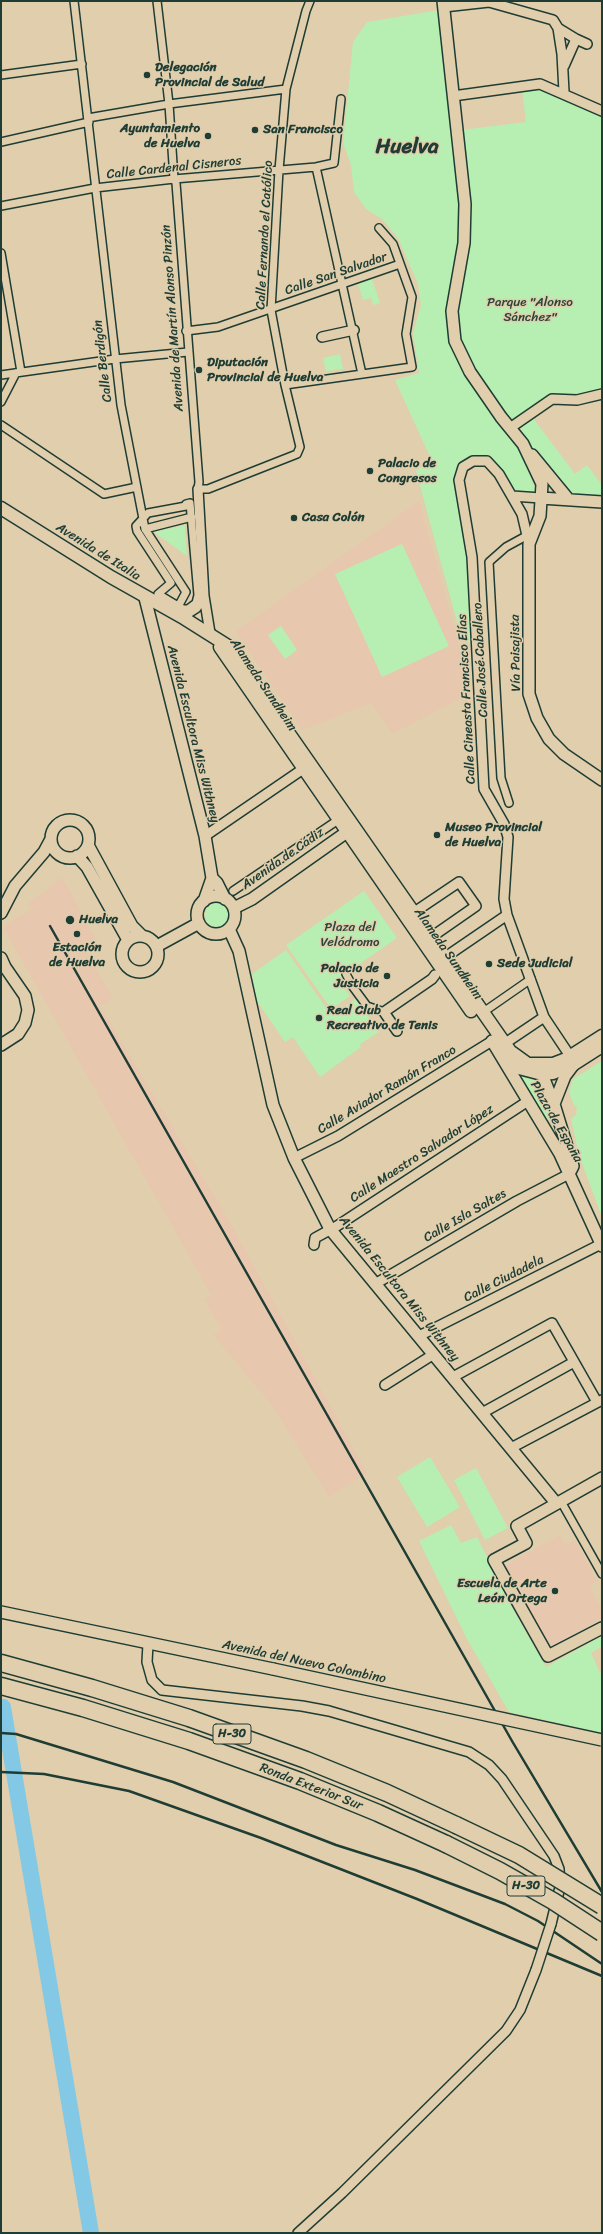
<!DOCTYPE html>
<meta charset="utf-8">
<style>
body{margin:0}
#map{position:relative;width:603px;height:2234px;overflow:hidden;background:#e0ceac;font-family:Sriracha,sans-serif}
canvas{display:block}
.frame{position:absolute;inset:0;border:2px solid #1f3d34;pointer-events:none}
</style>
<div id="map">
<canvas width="603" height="2234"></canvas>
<div class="frame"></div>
</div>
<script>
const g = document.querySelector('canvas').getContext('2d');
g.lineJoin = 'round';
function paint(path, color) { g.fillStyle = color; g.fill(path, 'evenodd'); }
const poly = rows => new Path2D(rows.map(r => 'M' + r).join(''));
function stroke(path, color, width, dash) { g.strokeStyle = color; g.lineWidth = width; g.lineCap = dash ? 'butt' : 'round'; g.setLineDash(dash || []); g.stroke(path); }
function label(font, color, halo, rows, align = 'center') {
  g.font = font + ' Sriracha,sans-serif'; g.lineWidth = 3; g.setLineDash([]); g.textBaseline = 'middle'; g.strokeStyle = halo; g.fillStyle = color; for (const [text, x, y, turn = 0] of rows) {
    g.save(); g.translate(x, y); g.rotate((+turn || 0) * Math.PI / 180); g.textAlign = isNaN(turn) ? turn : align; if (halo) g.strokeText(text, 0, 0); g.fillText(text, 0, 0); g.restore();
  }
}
paint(poly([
 [419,501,462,655,461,698,392,734,371,703,302,730,236,631],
 [62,877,100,946,87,953,113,998,100,1006,231,1224,367,1473,329,1497,271,1404,213,1335,222,1329,204,1300,211,1295,3,927,31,909,28,904],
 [560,1535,565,1545,575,1540,597,1581,589,1586,602,1610,602,1618,550,1647,504,1566]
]), '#e7c8af');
paint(poly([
 [439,10,460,203,460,243,448,311,469,377,520,450,537,493,515,491,490,456,473,455,460,465,454,477,467,553,472,645,460,633,416,471,431,459,395,380,419,373,413,333,421,305,418,284,398,238,382,219,366,209,354,192,351,165,343,143,353,42,367,22],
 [539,87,602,115,602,391,578,396,550,396,511,424,474,371,458,339,456,310,468,244,461,130,526,122,522,90],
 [372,279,380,303,373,305,371,298,363,300,358,284],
 [340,354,343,369,326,371,323,358],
 [533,418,575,474,587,465,602,485,602,497,567,494,524,439,521,427],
 [185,525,187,556,154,532],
 [402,544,449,646,382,677,335,574],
 [281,626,297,650,285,659,268,635],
 [364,891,397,938,338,979,350,996,331,1009,286,945],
 '205 915a12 12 0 1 1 24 0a12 12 0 1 1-24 0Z',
 [286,950,329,1012,334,1009,336,1012,356,999,379,1032,360,1044,361,1047,320,1077,293,1037,285,1042,257,1001,252,974],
 [602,1061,602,1217,579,1155,571,1119,576,1115,577,1107,574,1105,569,1093,573,1079],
 [516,1072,540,1083,554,1118,545,1121],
 [430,1457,460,1507,427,1527,397,1477],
 [476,1468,508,1528,485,1540,454,1480],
 [451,1525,461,1543,477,1537,510,1604,546,1667,602,1636,602,1646,591,1653,600,1673,602,1672,602,1733,509,1712,467,1639,419,1541]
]), '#b7efb3');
stroke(poly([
 [3,1707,91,2233]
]), '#83c8e4', 16);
const pedestrian = poly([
 [74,1,121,405,145,529],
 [157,1,169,104,174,179,176,183,199,482,198,489,208,489,297,454,300,447,285,385,271,310,279,170,286,89,306,11,310,1],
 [1,75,82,64],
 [88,118,169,104,286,89],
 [1,142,89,122],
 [316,167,362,374],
 [1,206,95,188,174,179,316,167,334,163,341,99],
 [1,253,21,372],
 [186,331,218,327,400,264],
 [1,375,115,359,188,352],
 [285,385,412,367,406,334,412,297,393,244,379,228],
 [1,402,16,373],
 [1,425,104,494,137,487],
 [190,503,198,595,196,603,188,609,183,609,158,594,171,583,137,531,136,526,148,513,186,506,186,504,190,503],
 [179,605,186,592,145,529,192,517],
 [509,803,501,778,489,562,506,547,528,535],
 [233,891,338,820],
 [346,974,353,987,367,1006,384,1012],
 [482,1013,531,979],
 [563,1505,602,1574]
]);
const minor = poly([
 [444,7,489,2,553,20,558,28,562,54,564,92],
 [558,28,576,39],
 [564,66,576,39,587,44],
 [453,96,540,84,602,111],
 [322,337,354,330],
 [510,428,552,399,577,400,602,394],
 [198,489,204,596,210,633],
 [512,496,541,498],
 [529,544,522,514,499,474,487,461,473,461,463,467,459,480,472,557,484,789,504,824,508,837,504,899,507,915,544,1017,570,1056],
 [182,617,196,608,204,596],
 [205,836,303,769],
 [413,913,459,882,476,906,430,938],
 [444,958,507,915],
 [397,1031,384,1012,432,979,435,975],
 [504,1044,544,1017],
 [294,1158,338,1136,492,1041],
 [314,1245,315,1238,337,1226,528,1101],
 [375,1284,517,1201,569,1174],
 [419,1336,601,1244],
 [453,1377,552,1323,597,1402],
 [385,1385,434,1354],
 [482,1413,574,1362],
 [511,1448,602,1400],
 [148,1644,147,1662,152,1680,162,1690,302,1706,329,1711,469,1752,489,1765,502,1779,554,1856,559,1869,560,1887,551,1924],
 [298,2233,342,2193,506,2031,520,2010,536,1970]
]);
const tertiary = poly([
 [443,1,465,204,464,243,452,311,455,341,470,372,501,417,523,444,542,484,540,516,529,544,529,694,537,718,549,739,564,754,602,780],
 [532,455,569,500],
 [541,498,602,502],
 [145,598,205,836,212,878,204,901],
 '51 839a19 19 0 1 1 38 0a19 19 0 1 1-38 0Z',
 [88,845,132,926,141,935],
 [77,856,87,867,128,940],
 [212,878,217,883,225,899],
 '197 915a19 19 0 1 1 38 0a19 19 0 1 1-38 0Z',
 [234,908,252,899,354,827],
 [1,913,15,886,44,852,51,839],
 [229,929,239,951,273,1105,294,1158,330,1229,556,1503],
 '122 954a18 18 0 1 1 36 0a18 18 0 1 1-36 0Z',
 [157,946,199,923],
 [1,958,5,967,25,996,28,1010,25,1023,18,1034,1,1045],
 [492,1041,560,1154,602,1246],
 [543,1066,542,1074,554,1104,573,1166,571,1170],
 [554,1104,565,1076,574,1064],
 [602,1478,517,1526,526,1543,494,1560,548,1656,602,1628],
 [1,1612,273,1669]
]);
const secondary = poly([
 [1,508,111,577,182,617,228,646,510,1051,528,1064,553,1064,566,1059,602,1036],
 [220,647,471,1011],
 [506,1055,519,1068,542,1074,553,1073,574,1064,602,1046]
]);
const motorway = poly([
 [1,1663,92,1688,189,1718,306,1760,387,1793,456,1825],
 [1,1686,83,1708,189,1741,300,1781,378,1813,446,1844]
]);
stroke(pedestrian, '#1f3d34', 10);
stroke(minor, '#1f3d34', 12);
stroke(tertiary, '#1f3d34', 14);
stroke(secondary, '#1f3d34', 15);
stroke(motorway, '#1f3d34', 19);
stroke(pedestrian, '#e0ceac', 7);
stroke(minor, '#e0ceac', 9);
stroke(tertiary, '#e0ceac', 11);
stroke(secondary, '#e0ceac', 12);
stroke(motorway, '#e0ceac', 16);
stroke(poly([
 [50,926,512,1741,602,1892],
 [1,1733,16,1734,173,1782,336,1845,415,1870,505,1904,538,1921,602,1964],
 [1,1772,44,1774,129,1791,261,1838,417,1899,602,1976]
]), '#1f3d34', 2.5);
const minorBridge = poly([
 [536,1970,551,1924]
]);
const tertiaryBridge = poly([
 [273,1669,602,1740]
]);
const motorwayBridge = poly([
 [456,1825,519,1855,602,1906],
 [446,1844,500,1871,553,1901,602,1933]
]);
stroke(minorBridge, '#1f3d34', 12, []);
stroke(tertiaryBridge, '#1f3d34', 14, []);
stroke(motorwayBridge, '#1f3d34', 19, []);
stroke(minorBridge, '#e0ceac', 9);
stroke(tertiaryBridge, '#e0ceac', 11);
stroke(motorwayBridge, '#e0ceac', 16);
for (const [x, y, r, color] of [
 [147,75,4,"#1f3d34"],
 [255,130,4,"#1f3d34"],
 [208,136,4,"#1f3d34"],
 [199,370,4,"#1f3d34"],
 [370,471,4,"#1f3d34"],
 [294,518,4,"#1f3d34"],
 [437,835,4,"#1f3d34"],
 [70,920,5,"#1f3d34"],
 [77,934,4,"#1f3d34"],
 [489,964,4,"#1f3d34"],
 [387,976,4,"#1f3d34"],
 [319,1018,4,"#1f3d34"],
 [555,1591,4,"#1f3d34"]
]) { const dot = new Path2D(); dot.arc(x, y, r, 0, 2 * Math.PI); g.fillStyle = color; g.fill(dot); stroke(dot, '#e0ceac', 1.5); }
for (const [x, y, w] of [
 [232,1734,38],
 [526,1886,38]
]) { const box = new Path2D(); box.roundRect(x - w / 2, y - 10, w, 20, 3); g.fillStyle = '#e0ceac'; g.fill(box); stroke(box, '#1f3d34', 1); }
label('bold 12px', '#1f3d34', null, [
 ["H-30",232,1734],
 ["H-30",526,1886]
]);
label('bold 13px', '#1f3d34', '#e0ceac', [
 ["Delegación",155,68],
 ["Provincial de Salud",155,83],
 ["Ayuntamiento",200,129,"right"],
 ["de Huelva",200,144,"right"],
 ["San Francisco",263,130],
 ["Diputación",207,363],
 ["Provincial de Huelva",207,378],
 ["Palacio de",378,464],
 ["Congresos",378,479],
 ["Casa Colón",302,518],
 ["Museo Provincial",445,828],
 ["de Huelva",445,843],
 ["Huelva",79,920],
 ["Estación",77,948,"center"],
 ["de Huelva",77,963,"center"],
 ["Sede Judicial",497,964],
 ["Palacio de",379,969,"right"],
 ["Justicia",379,984,"right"],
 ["Real Club",327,1011],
 ["Recreativo de Tenis",327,1026],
 ["Escuela de Arte",547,1584,"right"],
 ["León Ortega",547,1599,"right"]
], 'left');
label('13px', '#1f3d34', '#e0ceac', [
 ["Calle Cardenal Cisneros",174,168,-6],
 ["Calle Fernando el Católico",265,235,-87],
 ["Calle San Salvador",336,274,-19],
 ["Avenida de Martín Alonso Pinzón",173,318,-94],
 ["Calle Berdigón",103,361,-97],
 ["Avenida de Italia",98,552,32],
 ["Vía Paisajista",516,653,-91],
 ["Calle José Caballero",481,660,-93],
 ["Alameda Sundheim",263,685,56],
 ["Calle Cineasta Francisco Elías",467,699,-93],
 ["Avenida Escultora Miss Withney",193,734,76],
 ["Avenida de Cádiz",283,859,-35],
 ["Alameda Sundheim",448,954,55],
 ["Calle Aviador Ramón Franco",387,1090,-31],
 ["Plaza de España",556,1122,60],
 ["Calle Maestro Salvador López",422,1154,-33],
 ["Calle Isla Saltes",465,1216,-30],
 ["Calle Ciudadela",504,1279,-27],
 ["Avenida Escultora Miss Withney",399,1289,51],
 ["Avenida del Nuevo Colombino",304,1662,12],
 ["Ronda Exterior Sur",311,1787,21]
]);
label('13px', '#27463a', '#e0ceac', [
 ["Parque \"Alonso",530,303],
 ["Sánchez\"",530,318],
 ["Plaza del",350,928],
 ["Velódromo",350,943]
]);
label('bold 21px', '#1f3d34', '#e0ceac', [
 ["Huelva",407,148]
]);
</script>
